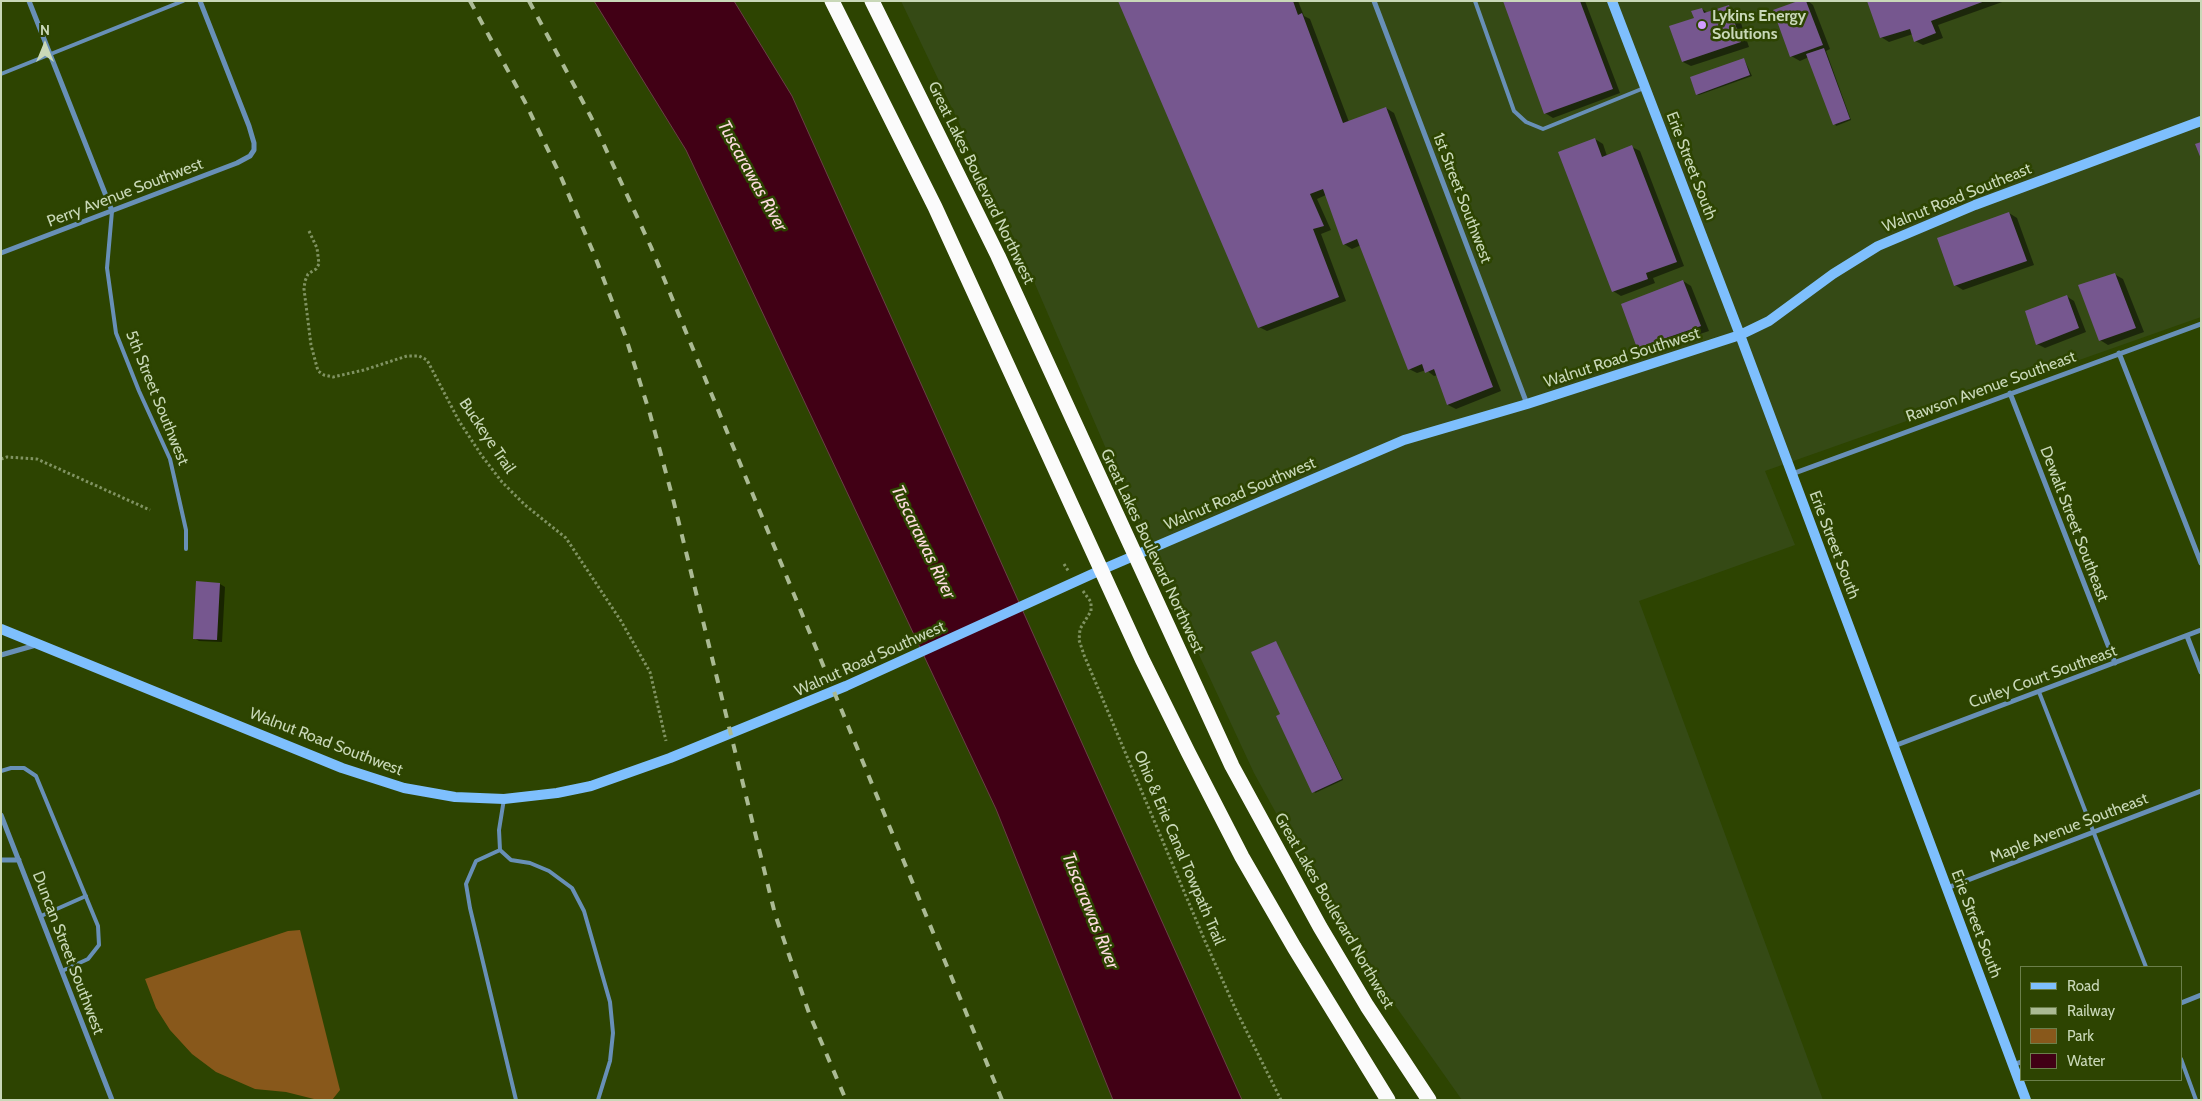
<!DOCTYPE html>
<html>
<head>
<meta charset="utf-8">
<style>
  body { margin:0 }
  #map { position:relative; width:2202px; height:1101px; overflow:hidden; background:#2d4401; font-family:Cabin,sans-serif }
  canvas { display:block }
  .frame { position:absolute; inset:0; border:2px solid #c9d8b8; pointer-events:none }
  .legend { position:absolute; left:2020px; top:966px; width:162px; height:115px; box-sizing:border-box; background:#2d4401; border:1px solid #6b7f4a; margin:0; padding:6px 9px; list-style:none; font-size:15px; color:#c9d8b8 }
  .legend li { display:flex; align-items:center; gap:10px; height:25px }
  .legend b { width:25px; border:1px solid #6b7f4a }
  .north { position:absolute; left:20px; top:20px; width:50px; height:50px; -webkit-text-stroke:4px #2d4401; paint-order:stroke; rotate:0deg; font-size:14px; font-weight:700; line-height:20px; text-align:center; color:#c9d8b8 }
  .north::after { content:''; display:block; margin:auto; width:18px; height:22px; background:#c9d8b8; clip-path:polygon(50% 0,100% 100%,50% 72%,0 100%) }
</style>
</head>
<body>
<div id="map">
<canvas width="2202" height="1101"></canvas>
<div class="frame"></div>
<ul class="legend">
<li><b style="height:6px;background:#7ebffd"></b>Road</li>
<li><b style="height:6px;background:#aaba93"></b>Railway</li>
<li><b style="height:14px;background:#88581b"></b>Park</li>
<li><b style="height:14px;background:#410015"></b>Water</li>
</ul>
<div class="north">N</div>
</div>
<script>
const c = document.querySelector('canvas').getContext('2d');
c.lineJoin = 'round';
function fill(path, color) { c.fillStyle = color; c.fill(path, 'evenodd'); }
const poly = rows => new Path2D(rows.map(r => 'M' + r).join(''));
function trace(path, color, width, dash) { c.strokeStyle = color; c.lineWidth = width; c.lineCap = dash ? 'butt' : 'round'; c.setLineDash(dash || []); c.stroke(path); }
function write(font, color, halo, rows, align = 'center') {
  c.font = font + ' Cabin,sans-serif'; c.lineWidth = 5; c.setLineDash([]); c.textBaseline = 'middle'; c.strokeStyle = halo; c.fillStyle = color; for (const [text, x, y, turn = 0] of rows) {
    c.save(); c.translate(x, y); c.rotate((+turn || 0) * Math.PI / 180); c.textAlign = isNaN(turn) ? turn : align; if (halo) c.strokeText(text, 0, 0); c.fillText(text, 0, 0); c.restore();
  }
}
fill(poly([
  [901,1,2201,1,2201,317,1765,471,1795,545,1639,601,1823,1100,1462,1100,1380,984,1314,882,1254,773,1141,530,1029,270]
]), '#354a15');
fill(poly([
  [300,930,340,1090,332,1100,318,1100,286,1092,255,1089,216,1072,192,1054,170,1030,156,1008,145,979,288,931]
]), '#88581b');
const water = poly([
  [594,1,734,1,792,96,1242,1100,1113,1100,996,809,686,150,594,1]
]);
fill(water, '#410015');
trace(water, '#6a4146', 1);
fill(poly([
  [1120,1,1298,1,1304,16,1310,19,1349,122,1386,108,1394,113,1501,391,1456,409,1448,405,1438,375,1434,376,1426,370,1417,373,1409,369,1361,245,1352,249,1344,244,1326,195,1317,199,1331,230,1321,234,1346,301,1267,331,1259,327],
  [1497,1,1585,1,1620,93,1553,118,1545,113,1504,2],
  [1802,1,1808,1,1813,5,1830,49,1826,51,1851,120,1836,126,1809,57,1800,61,1791,56],
  [1868,1,2005,1,1938,25,1943,38,1923,45,1915,41,1913,34,1889,42,1881,37],
  [1728,6,1737,11,1749,47,1691,66,1683,62,1695,19,1702,9,1708,13],
  [1744,59,1752,76,1699,95,1697,94],
  [1595,139,1603,144,1607,156,1632,147,1640,151,1684,266,1653,278,1655,283,1621,296,1613,291],
  [2009,213,2017,218,2034,265,1963,290,1955,285],
  [2114,274,2123,279,2144,332,2108,345,2100,340],
  [1683,281,1691,286,1709,331,1646,352,1638,348],
  [2066,296,2074,301,2086,332,2045,348,2037,344],
  [220,584,225,587,222,642,199,641,194,638],
  [1276,642,1343,780,1315,793,1282,714]
]), '#0007');
fill(poly([
  [1118,1,1293,1,1298,15,1302,13,1343,123,1386,107,1493,387,1447,405,1434,369,1425,373,1422,364,1408,370,1357,239,1343,245,1323,189,1310,194,1324,226,1313,229,1339,297,1258,328],
  [1503,1,1580,1,1613,89,1544,114],
  [1798,1,1806,1,1823,45,1790,57,1773,10],
  [1867,1,1985,1,1931,21,1936,33,1914,42,1910,29,1880,38],
  [1729,5,1741,42,1682,62,1669,26,1694,18,1691,11,1702,8,1704,13],
  [1824,48,1850,119,1833,125,1806,54],
  [1744,58,1750,75,1696,95,1690,77],
  [1595,138,1602,157,1632,145,1677,262,1646,273,1648,279,1612,292,1558,152],
  [2201,142,2201,159,2195,144],
  [2009,212,2027,261,1954,286,1937,238],
  [2115,273,2136,328,2099,341,2078,285],
  [1683,280,1701,326,1637,348,1621,304],
  [2067,295,2079,328,2036,345,2025,311],
  [196,581,220,583,217,640,193,639],
  [1276,641,1342,779,1312,793,1276,716,1280,714,1251,652]
]), '#76578f');
trace(poly([
  [309,231,317,248,319,264,316,269,308,274,305,281,304,289,311,345,318,371,324,375,333,377,364,370,407,356,419,356,427,360,459,421,482,456,502,482,525,505,566,538,621,621,650,672,666,741],
  [1,459,7,457,37,459,150,510],
  [1064,564,1069,572],
  [1083,591,1091,602,1091,611,1080,629,1079,640,1084,655,1205,941,1235,1008,1281,1100]
]), '#809362', 3, [2.5, 2.5]);
trace(poly([
  [1475,1,1514,111,1526,122,1543,129,1644,88],
  [1,74,183,1],
  [112,211,107,268,116,333,139,391,170,459,186,530,186,549],
  [2039,692,2146,967],
  [1,771,11,768,24,768,36,776,98,926,99,945,88,959,62,971],
  [504,799,499,830,500,850,511,860,530,863,549,871,572,888,584,911,610,1002,613,1033,610,1061,598,1100],
  [500,850,476,861,466,884,470,908,516,1100],
  [41,916,86,896],
  [2181,1059,2196,1100]
]), '#6890b7', 4);
trace(poly([
  [29,1,112,211],
  [1374,1,1527,404],
  [1,253,237,163,250,156,254,150,254,143,249,126,200,1],
  [2119,353,2201,563],
  [2010,393,2115,663],
  [1792,474,2201,324],
  [2187,636,2201,672],
  [1,655,36,645],
  [1894,746,2201,630],
  [1,815,112,1100],
  [1,860,19,860],
  [1947,888,2201,791],
  [2181,1003,2201,995],
  [2013,1065,2021,1062]
]), '#6890b7', 5);
trace(poly([
  [1612,1,1740,335,2026,1100],
  [1,629,342,768,404,788,455,797,504,799,557,793,591,786,670,758,846,686,1101,570,1404,440,1527,404,1740,335,1769,321,1833,274,1878,246,1975,205,2201,121]
]), '#7ebffd', 10);
trace(poly([
  [832,1,935,207,1142,659,1188,752,1242,857,1294,947,1388,1100],
  [872,1,998,256,1232,766,1320,927,1367,1006,1429,1100]
]), '#fbfbfb', 15);
trace(poly([
  [470,1,525,102,561,177,594,254,625,335,650,414,673,499,775,914,809,1013,846,1100],
  [529,1,591,117,651,247,1002,1100]
]), '#aaba93', 4, [9, 9]);
for (const [x, y, r, color] of [
  [1702,25,5,"#d19dfe"]
]) { const dot = new Path2D(); dot.arc(x, y, r, 0, 2 * Math.PI); c.fillStyle = color; c.fill(dot); trace(dot, '#2d4401', 2); }
write('bold 16px', '#c9d8b8', '#2d4401', [
  ["Lykins Energy",1712,16],
  ["Solutions",1712,34]
], 'left');
write('16px', '#c9d8b8', '#2d4401', [
  ["Erie Street South",1691,166,69],
  ["Great Lakes Boulevard Northwest",981,183,64],
  ["Perry Avenue Southwest",125,193,-21],
  ["1st Street Southwest",1462,198,69],
  ["Walnut Road Southeast",1957,198,-22],
  ["Walnut Road Southwest",1622,358,-18],
  ["Rawson Avenue Southeast",1991,387,-20],
  ["5th Street Southwest",157,398,68],
  ["Buckeye Trail",487,436,56],
  ["Walnut Road Southwest",1240,494,-23],
  ["Dewalt Street Southeast",2074,524,69],
  ["Erie Street South",1834,545,69],
  ["Great Lakes Boulevard Northwest",1152,551,65],
  ["Walnut Road Southwest",870,659,-24],
  ["Curley Court Southeast",2043,677,-20],
  ["Walnut Road Southwest",326,742,21],
  ["Maple Avenue Southeast",2069,828,-21],
  ["Ohio & Erie Canal Towpath Trail",1179,848,67],
  ["Great Lakes Boulevard Northwest",1334,911,60],
  ["Erie Street South",1976,924,69],
  ["Duncan Street Southwest",68,953,69]
]);
write('italic 18px', '#fcd9de', '#2d4401', [
  ["Tuscarawas River",752,176,61],
  ["Tuscarawas River",923,542,64],
  ["Tuscarawas River",1090,911,68]
]);
</script>
</body>
</html>
